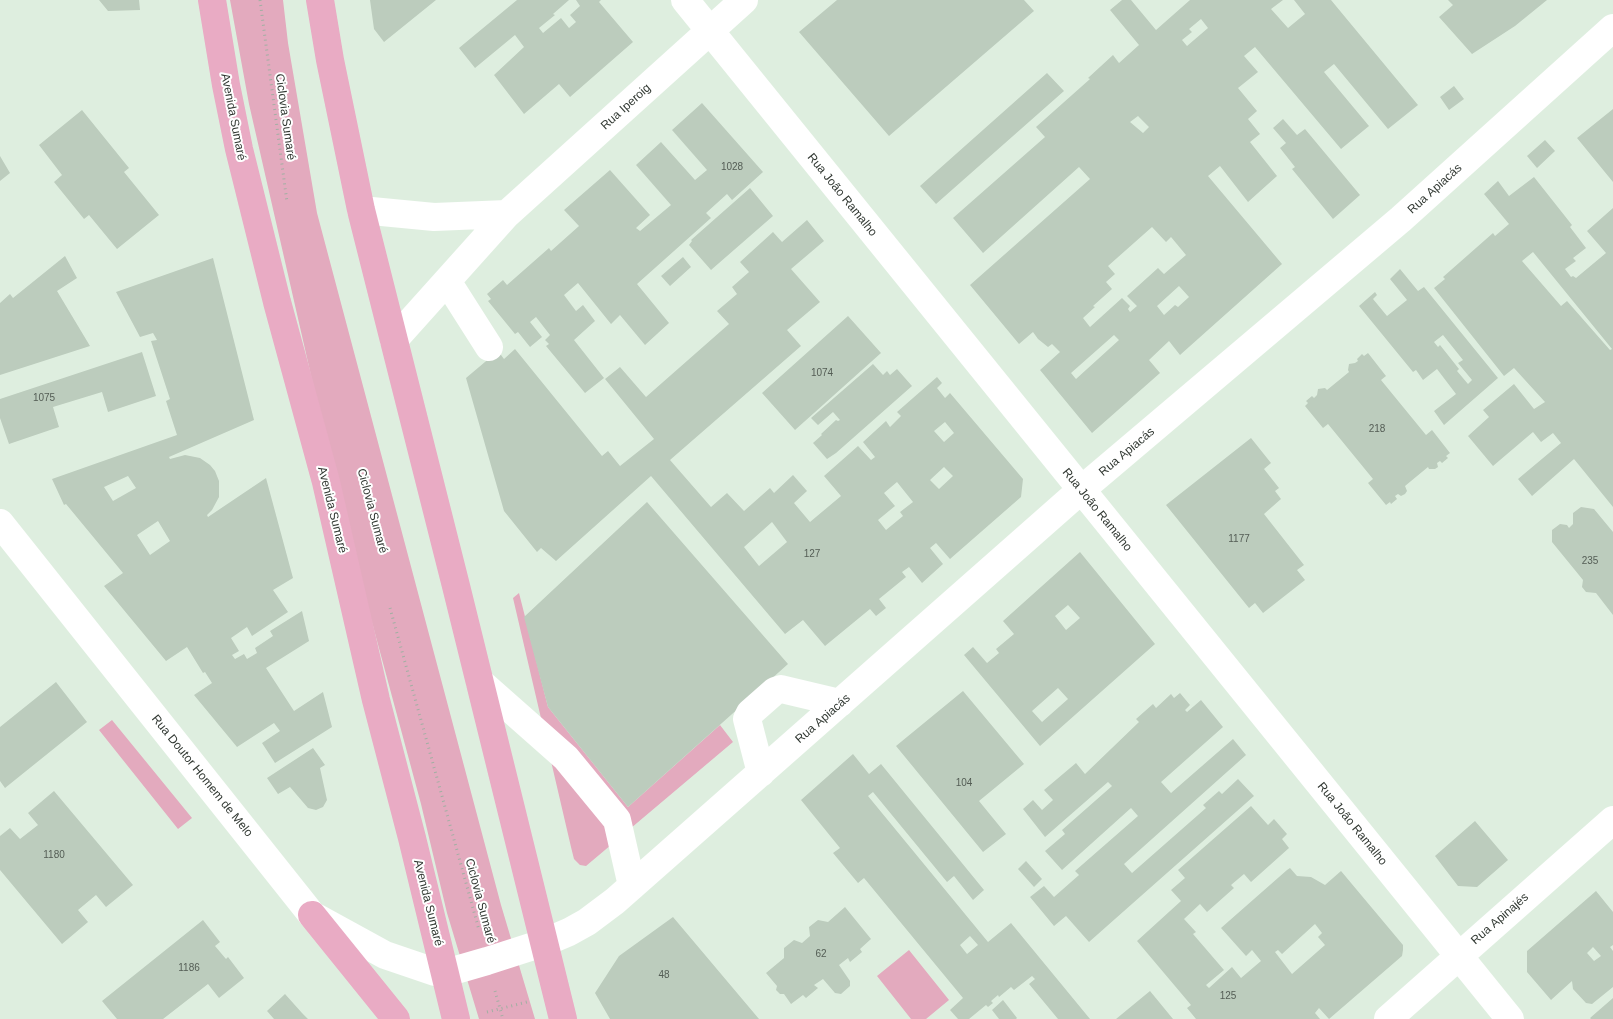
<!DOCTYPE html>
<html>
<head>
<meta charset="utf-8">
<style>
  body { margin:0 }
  canvas { display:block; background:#deeedf }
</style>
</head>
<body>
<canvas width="1613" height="1019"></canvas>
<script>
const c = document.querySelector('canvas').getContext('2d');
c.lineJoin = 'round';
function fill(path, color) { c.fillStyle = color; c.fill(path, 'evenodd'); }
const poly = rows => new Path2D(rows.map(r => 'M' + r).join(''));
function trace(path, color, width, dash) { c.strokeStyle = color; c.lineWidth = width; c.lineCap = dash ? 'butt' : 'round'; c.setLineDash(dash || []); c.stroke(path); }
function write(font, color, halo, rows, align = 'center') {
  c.font = font + ' Arial,sans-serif'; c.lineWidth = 4; c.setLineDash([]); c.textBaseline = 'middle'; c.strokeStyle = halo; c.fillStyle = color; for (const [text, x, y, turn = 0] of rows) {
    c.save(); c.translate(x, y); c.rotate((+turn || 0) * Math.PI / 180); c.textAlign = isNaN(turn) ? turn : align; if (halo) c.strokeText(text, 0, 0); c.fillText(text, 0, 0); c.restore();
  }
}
fill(poly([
  [230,0,283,0,288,43,317,213,501,905,535,1019,479,1019,447,913,421,804,342,511,249,104],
  [519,593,548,707,628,807,720,725,733,742,586,866,580,865,574,859,571,847,513,598],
  [112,720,192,818,178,829,99,730],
  [909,950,949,1000,926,1019,911,1019,877,976]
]), '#e3aabe');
fill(poly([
  [99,0,139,0,140,10,108,11],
  [370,0,436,0,384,42,374,29],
  [517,0,569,0,553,14,555,15,539,28,543,33,561,18,569,28,576,22,570,15,580,6,576,0,601,0,599,2,633,42,570,97,559,84,524,114,494,75,524,47,515,35,475,68,459,48],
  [837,0,1024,0,1034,11,889,136,799,32],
  [1122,0,1131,0,1156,30,1190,0,1283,0,1271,9,1288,28,1305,14,1294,0,1331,0,1418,105,1388,129,1334,64,1324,72,1369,126,1341,149,1255,47,1244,56,1258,72,1238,88,1257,111,1248,119,1260,134,1250,142,1277,176,1248,202,1220,166,1208,176,1282,264,1180,355,1169,341,1149,360,1160,373,1092,433,1040,370,1060,352,1052,344,1048,347,1038,339,1033,332,1019,344,970,285,1090,179,1079,167,983,253,953,218,1045,137,1036,127,1090,79,1088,78,1113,55,1119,63,1139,45,1110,10],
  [1201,19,1208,28,1187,46,1182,40,1192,32,1189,29],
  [1138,116,1149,127,1143,133,1130,122],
  [1152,227,1166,242,1171,237,1186,255,1164,274,1158,268,1127,296,1137,306,1130,312,1128,309,1130,306,1122,298,1090,327,1083,318,1095,307,1093,306,1112,289,1106,282,1115,274,1108,266],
  [1179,286,1189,297,1178,307,1175,305,1164,315,1157,306],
  [1114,335,1119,340,1076,379,1071,373],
  [1448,0,1547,0,1515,26,1472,54,1439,17,1453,5],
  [1047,73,1064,91,936,204,920,186],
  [1454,86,1464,99,1449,110,1440,97],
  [702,103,763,172,732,200,727,194,706,213,711,218,637,284,669,323,645,345,620,315,611,324,578,283,564,295,576,311,583,305,595,321,574,340,604,378,585,393,546,346,549,344,545,340,550,335,536,317,530,322,542,337,530,347,518,332,515,334,488,301,491,299,487,294,503,280,507,285,549,248,551,251,579,226,564,210,610,170,650,215,636,228,640,231,671,205,636,165,661,142,695,180,707,170,672,130],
  [1613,109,1613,182,1577,138],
  [82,110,129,168,124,172,159,215,117,249,89,215,84,219,54,182,62,175,39,145],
  [1283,119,1297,135,1305,129,1360,195,1333,219,1292,169,1295,167,1280,148,1286,143,1273,128],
  [1545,140,1555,151,1537,168,1527,156],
  [0,156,10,173,0,181],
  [1534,177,1572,225,1570,227,1586,248,1573,258,1576,261,1565,269,1571,277,1573,276,1576,278,1606,253,1587,231,1613,208,1613,507,1574,459,1532,496,1518,479,1561,443,1553,433,1541,442,1533,432,1493,466,1468,436,1489,417,1483,410,1514,384,1534,409,1545,402,1514,368,1504,376,1434,288,1445,279,1443,277,1493,233,1495,236,1509,224,1484,194,1498,181,1509,196],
  [1533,252,1612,349,1610,350,1567,301,1561,306,1522,261],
  [750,188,773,216,711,270,689,245,692,241,691,240],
  [807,220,824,241,791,269,820,302,787,330,801,346,670,460,711,507,727,493,744,511,770,488,774,493,793,475,807,491,794,503,810,522,841,496,824,476,858,446,871,460,875,457,863,442,886,421,890,427,901,416,897,412,937,377,942,383,937,388,945,398,950,393,1023,479,1021,497,950,559,936,543,930,548,943,564,922,583,909,567,902,572,906,577,879,599,886,608,876,616,870,609,825,646,803,620,785,634,651,476,556,561,541,548,537,552,504,511,466,378,498,351,504,359,515,349,602,456,608,451,620,466,654,439,605,379,620,367,646,397,729,324,717,311,737,294,732,287,749,272,740,262,773,232,782,242],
  [945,422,954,433,944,442,934,431],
  [944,467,953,476,939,489,930,480],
  [897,482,913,502,900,512,903,516,886,530,878,520,895,506,884,493],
  [772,522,787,542,759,566,744,547],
  [65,256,77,278,57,291,90,346,0,375,0,303,10,294,13,298],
  [683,257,691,267,670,286,661,276],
  [213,258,254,420,169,457,170,459,185,455,200,458,210,465,215,471,219,481,219,497,212,510,207,515,208,517,266,478,293,578,273,590,288,612,252,636,247,627,231,638,239,651,232,655,235,659,244,654,247,659,257,653,255,648,273,636,270,631,302,611,309,641,266,668,294,711,323,692,332,727,275,763,262,743,280,731,274,723,237,747,194,695,212,683,205,672,203,673,187,647,166,661,104,586,123,573,66,504,64,505,52,479,177,435,166,401,170,399,151,341,157,340,153,333,140,337,116,292],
  [128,476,136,488,113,501,104,487],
  [158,521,170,541,150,555,137,535],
  [1400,269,1418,291,1424,287,1498,378,1444,425,1434,411,1456,394,1437,369,1423,380,1416,370,1413,372,1359,306,1375,292,1377,295,1373,299,1387,316,1407,300,1390,279],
  [1443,335,1463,360,1458,363,1472,380,1468,384,1457,371,1459,369,1440,345,1438,347,1434,342],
  [848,316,881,353,795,430,762,393],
  [142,352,156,396,108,412,102,392,53,407,59,427,9,444,0,418,0,399],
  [1368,353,1386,376,1381,380,1426,435,1432,430,1450,453,1446,456,1448,458,1442,463,1440,461,1437,463,1438,467,1435,469,1429,469,1428,467,1405,486,1407,491,1405,494,1401,496,1398,494,1395,496,1397,499,1391,504,1390,502,1386,505,1368,483,1373,479,1328,424,1323,428,1305,406,1308,403,1306,401,1312,396,1314,398,1317,395,1318,389,1325,388,1327,390,1349,372,1348,370,1349,364,1355,363,1358,361,1357,359,1362,354,1364,356],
  [873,364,883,375,887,371,890,375,897,369,912,386,836,453,827,459,813,443,822,435,821,434,836,420,838,421,840,420,833,412,818,425,811,418],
  [1251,438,1271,463,1264,469,1279,488,1275,491,1281,499,1264,514,1304,565,1297,570,1305,580,1263,613,1255,603,1249,608,1166,505],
  [647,502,788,664,628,807,548,707,524,617],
  [1581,507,1594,509,1613,532,1613,615,1596,593,1586,592,1582,587,1583,580,1552,542,1552,530,1560,524,1567,525,1569,528,1573,524,1573,513],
  [1080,552,1155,644,1040,746,964,655,973,647,987,663,999,653,996,649,1014,634,1003,621],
  [1068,605,1080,618,1066,630,1055,616],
  [1058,688,1068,699,1042,722,1032,711],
  [56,682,87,722,5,788,0,781,0,727],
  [963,691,1024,764,979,801,1006,834,983,852,896,746],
  [1180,693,1190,705,1185,710,1187,712,1201,700,1223,727,1161,782,1171,793,1233,739,1246,755,1124,864,1132,873,1206,808,1203,805,1219,791,1222,794,1238,779,1254,796,1089,942,1066,916,1054,926,1030,897,1044,886,1054,897,1079,875,1075,871,1138,816,1131,808,1062,870,1045,851,1065,834,1062,830,1112,786,1108,782,1045,837,1023,809,1033,800,1042,810,1053,800,1044,790,1076,763,1085,774,1139,722,1136,719,1153,704,1156,708,1171,694,1174,698],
  [313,748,325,765,320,768,327,800,323,807,316,810,308,808,290,787,278,794,267,778],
  [853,754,869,774,881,764,984,890,973,900,954,876,947,882,873,792,868,796,988,942,1011,923,1090,1019,1058,1019,1029,984,1035,979,1032,976,1014,990,1011,987,999,997,998,995,991,1001,993,1003,988,1007,986,1005,969,1019,958,1019,950,1010,963,998,864,878,858,883,833,853,840,848,801,800],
  [970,936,978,945,967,954,960,945],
  [54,791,133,885,106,907,96,895,78,910,88,922,62,944,0,870,0,836,10,828,20,839,38,825,28,813],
  [1251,806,1268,825,1274,819,1287,834,1282,839,1289,848,1251,882,1244,874,1231,885,1234,888,1207,912,1200,904,1184,919,1196,932,1193,934,1224,970,1206,985,1209,988,1232,967,1241,978,1261,961,1252,950,1246,956,1221,928,1287,870,1290,868,1297,876,1311,877,1325,885,1341,871,1403,945,1403,950,1402,956,1329,1019,1319,1008,1315,1013,1320,1019,1196,1019,1187,1008,1191,1005,1137,941,1181,901,1171,890,1185,878,1178,870],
  [1315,924,1322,933,1318,937,1325,945,1292,974,1275,952,1278,950,1282,954],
  [1475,821,1508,860,1477,887,1458,886,1435,856],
  [1026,861,1042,879,1034,887,1018,869],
  [1596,891,1613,912,1613,945,1610,947,1613,951,1613,987,1592,1004,1586,1003,1573,989,1572,981,1551,1000,1527,972,1527,951],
  [1593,947,1601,956,1594,961,1587,953],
  [845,907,871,939,860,949,862,952,850,962,848,958,839,965,850,981,850,986,841,994,835,993,823,979,814,985,818,988,806,998,803,995,791,1004,784,994,780,994,776,990,777,986,766,973,784,958,784,948,794,940,802,943,810,936,809,927,818,920,828,922],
  [673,917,759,1019,610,1019,595,993,619,956],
  [203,920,220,942,215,946,226,959,228,957,244,978,219,998,208,984,163,1019,117,1019,102,1001],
  [1150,991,1173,1019,1116,1019],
  [285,994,302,1013,308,1019,274,1019,267,1011],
  [1613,998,1613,1019,1591,1019,1590,1018],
  [1003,1000,1017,1018,1016,1019,999,1019,992,1010]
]), '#bcccbd');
trace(poly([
  [260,0,287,202],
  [390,608,479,930],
  [495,991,503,1019],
  [487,1012,527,1002]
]), '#a2afa3', 3, [1, 4]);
trace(poly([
  [685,0,1510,1019],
  [361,210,434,217,507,214],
  [447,281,489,347],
  [394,340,507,214,744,0],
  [0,523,312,915,385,955,435,972,449,972,487,961,543,943,569,932,587,922,615,901,1081,490,1401,219,1613,28],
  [480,682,566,758,617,820,632,886],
  [761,773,747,719,750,713,775,691,781,689,840,703],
  [1388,1019,1613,820]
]), '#fff', 28);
trace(poly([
  [212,0,226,85,239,149,277,302,326,482,376,700,412,838,456,1019],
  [320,0,330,60,361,210,456,586,563,1019],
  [312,915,396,1019]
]), '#e9abc4', 28);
write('10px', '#545d55', null, [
  ["1028",732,167],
  ["1074",822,373],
  ["1075",44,398],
  ["218",1377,429],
  ["1177",1239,539],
  ["127",812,554],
  ["235",1590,561],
  ["104",964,783],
  ["1180",54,855],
  ["62",821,954],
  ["1186",189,968],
  ["48",664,975],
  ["125",1228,996]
]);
write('12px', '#313832', '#fff', [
  ["Rua Iperoig",626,107,-42],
  ["Avenida Sumaré",233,117,79],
  ["Ciclovia Sumaré",285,117,82],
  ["Rua Apiacás",1435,189,-42],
  ["Rua João Ramalho",842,195,51],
  ["Rua Apiacás",1127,452,-40],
  ["Avenida Sumaré",332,510,76],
  ["Rua João Ramalho",1097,510,51],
  ["Ciclovia Sumaré",372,511,75],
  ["Rua Apiacás",823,719,-41],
  ["Rua Doutor Homem de Melo",202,776,51],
  ["Rua João Ramalho",1352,824,51],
  ["Ciclovia Sumaré",480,901,75],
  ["Avenida Sumaré",428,903,76],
  ["Rua Apinajés",1500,919,-41]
]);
</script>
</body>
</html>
